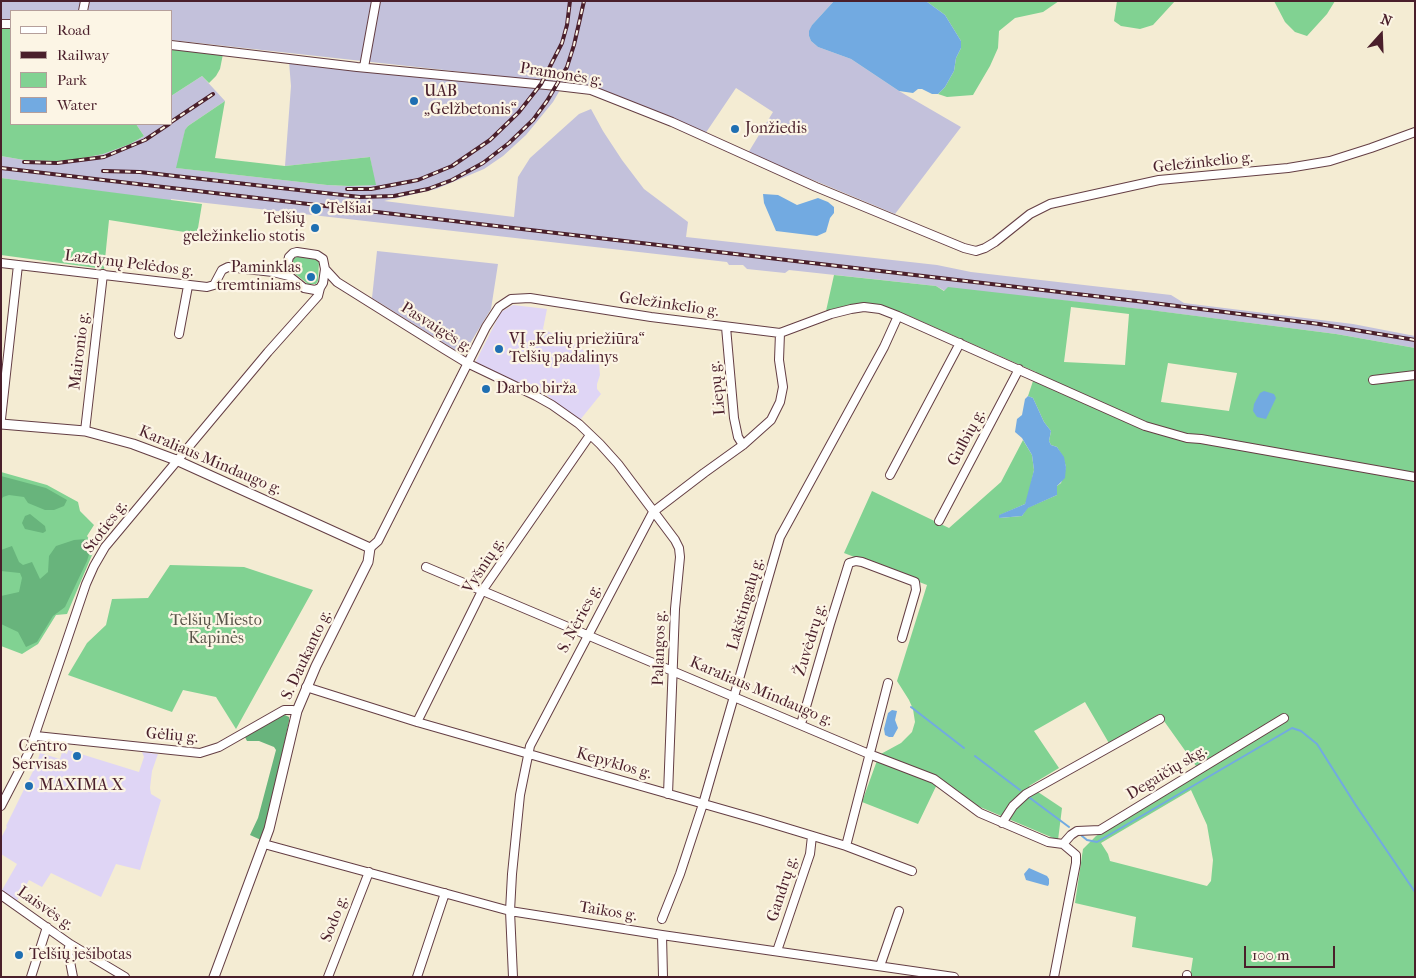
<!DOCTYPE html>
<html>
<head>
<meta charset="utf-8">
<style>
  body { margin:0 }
  #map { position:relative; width:1416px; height:978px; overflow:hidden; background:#f4ecd3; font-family:"IM FELL French Canon",serif }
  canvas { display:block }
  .frame { position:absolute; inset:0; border:2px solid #4a1f2b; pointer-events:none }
  .legend { position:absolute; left:10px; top:10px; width:162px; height:115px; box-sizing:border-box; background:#fcf5e5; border:1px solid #b59f9b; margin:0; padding:6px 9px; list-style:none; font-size:15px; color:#4a1f2b }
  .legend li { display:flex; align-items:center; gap:10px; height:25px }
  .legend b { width:25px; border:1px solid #b59f9b }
  .north { position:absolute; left:1356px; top:10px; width:50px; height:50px; -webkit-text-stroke:4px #fcf5e5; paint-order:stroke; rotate:20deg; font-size:14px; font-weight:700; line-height:20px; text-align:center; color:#4a1f2b }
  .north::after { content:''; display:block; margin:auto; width:18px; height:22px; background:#4a1f2b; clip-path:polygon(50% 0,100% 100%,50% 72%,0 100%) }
  .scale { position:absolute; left:1244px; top:946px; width:91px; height:22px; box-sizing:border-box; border:2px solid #4a1f2b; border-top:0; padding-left:6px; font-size:15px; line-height:18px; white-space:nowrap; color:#4a1f2b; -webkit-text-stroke:4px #fcf5e5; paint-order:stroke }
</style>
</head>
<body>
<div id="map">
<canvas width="1416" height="978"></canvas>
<div class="frame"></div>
<ul class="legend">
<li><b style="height:6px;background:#fff"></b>Road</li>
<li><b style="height:6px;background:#4a1f2b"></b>Railway</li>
<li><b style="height:14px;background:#81d292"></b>Park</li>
<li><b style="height:14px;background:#72aae1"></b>Water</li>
</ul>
<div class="north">N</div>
<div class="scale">100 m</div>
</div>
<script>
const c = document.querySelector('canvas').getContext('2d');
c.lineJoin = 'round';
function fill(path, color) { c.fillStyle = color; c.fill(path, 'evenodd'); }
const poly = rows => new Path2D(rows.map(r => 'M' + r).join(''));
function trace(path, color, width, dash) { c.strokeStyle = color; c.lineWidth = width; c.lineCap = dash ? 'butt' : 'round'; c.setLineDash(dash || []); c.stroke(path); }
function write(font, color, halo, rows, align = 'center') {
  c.font = font + ' "IM FELL French Canon",serif'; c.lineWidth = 4.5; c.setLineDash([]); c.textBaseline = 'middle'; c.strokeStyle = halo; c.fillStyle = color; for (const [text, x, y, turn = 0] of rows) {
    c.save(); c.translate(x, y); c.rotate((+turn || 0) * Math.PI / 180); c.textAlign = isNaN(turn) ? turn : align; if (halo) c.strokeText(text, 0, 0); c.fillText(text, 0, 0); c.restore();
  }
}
fill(poly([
  [513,305,547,309,543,329,575,344,595,359,599,364,600,375,597,384,597,389,601,394,580,420,546,395,475,363,501,312],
  [68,750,139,772,144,757,142,752,158,754,152,771,150,788,151,794,161,800,140,870,116,864,101,897,51,873,42,887,29,880,17,901,2,890,17,864,1,854,1,838,7,827,6,826,36,765,40,753,60,759,62,752,67,754]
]), '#dfd5f5');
fill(poly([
  [1,1,81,1,80,11,11,11,11,21,1,19],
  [89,1,834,1,812,25,809,36,811,41,818,47,851,59,899,91,961,127,895,214,748,153,773,112,736,88,705,134,604,90,535,80,171,40,171,11,88,11],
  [289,62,560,90,553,102,526,135,503,156,484,169,436,189,384,201,514,217,518,177,530,158,579,114,591,109,603,131,622,160,644,189,688,222,686,237,937,265,971,272,1171,295,1184,303,1353,324,1415,336,1415,348,1336,334,1149,310,948,288,945,291,936,286,789,270,785,273,747,269,743,265,729,265,727,262,171,199,171,201,1,178,1,156,24,160,57,161,78,159,103,154,130,144,144,136,136,124,171,124,171,96,202,76,225,101,188,126,185,131,177,168,327,185,349,186,375,185,370,157,285,166,291,86],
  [377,251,498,264,491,309,463,355,372,298]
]), '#c3c1db');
fill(poly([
  [926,1,1059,1,1043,12,1015,18,999,31,998,48,990,66,973,95,947,97,938,94,945,87,954,71,956,58,961,48,961,41,945,15],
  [1117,1,1175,1,1153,25,1140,29,1121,26,1114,21],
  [1274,1,1335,1,1327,14,1307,36,1295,32,1285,22],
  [1,28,11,28,11,124,136,124,144,136,130,144,103,154,78,159,57,161,24,160,1,156],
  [171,48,223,54,220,69,216,76,209,83,202,76,171,96],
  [225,101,215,158,285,166,370,157,376,185,349,186,327,185,176,168,185,130,188,126],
  [1,178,202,204,197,234,109,220,104,269,1,255],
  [297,256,314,258,319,261,318,281,316,284,308,284,293,272,293,259],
  [834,275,936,286,944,291,948,287,1150,310,1336,334,1415,348,1415,977,1190,977,1193,958,1132,947,1136,917,1075,903,1083,849,1096,836,1201,773,1159,714,1110,745,1085,702,1034,731,1059,768,1029,786,1062,808,1058,840,973,804,940,778,918,824,862,802,879,755,901,743,912,732,915,722,913,709,909,700,897,681,927,585,844,553,872,491,949,528,1001,482,1023,440,1032,455,1034,470,1028,498,1025,504,1000,515,999,518,1022,516,1027,508,1057,495,1057,486,1061,483,1066,467,1063,457,1057,447,1051,445,1049,441,1051,431,1044,422,1033,398,1028,396,1036,372,907,315,884,307,862,305,837,308,826,311],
  [1071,307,1129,314,1125,365,1064,362],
  [1168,363,1237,373,1229,411,1161,402],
  [1191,790,1207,825,1213,860,1211,881,1207,886,1110,861,1108,854,1101,843],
  [1,472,47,485,67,496,78,502,80,511,94,525,87,536,95,548,67,614,56,615,38,644,22,654,1,646],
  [170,565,244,567,313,590,236,729,216,697,183,690,172,712,68,675,87,643,106,625,112,599,148,598]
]), '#81d292');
fill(poly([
  [1,476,46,488,67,500,64,506,54,510,45,510,28,503,24,497,9,495,3,497,1,500],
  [30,514,45,526,46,531,43,533,25,529,22,523,25,516],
  [86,539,91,545,91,548,87,561,65,607,53,616,37,642,26,647,18,632,1,624,1,596,19,592,22,578,20,573,1,571,1,550,12,546,19,562,23,565,32,562,40,579,48,572,49,556,56,546,74,540],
  [283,714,289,717,289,721,271,808,261,840,250,835,258,818,276,750,274,747,259,741,247,741,244,735]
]), '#68b47c');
fill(poly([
  [834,1,926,1,945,15,961,41,961,48,956,58,954,71,945,87,938,94,932,94,922,89,918,89,913,93,899,91,851,59,818,47,811,41,809,36,809,31,812,25],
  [763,194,778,195,797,205,818,198,828,202,834,207,834,213,830,218,826,232,817,236,776,231,764,203],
  [1264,391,1274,394,1276,398,1266,419,1257,417,1253,411,1254,404,1260,393],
  [1028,396,1033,398,1044,422,1051,431,1049,441,1051,445,1057,447,1064,457,1066,467,1065,478,1057,486,1057,495,1028,508,1022,516,999,518,999,515,1025,504,1034,470,1032,455,1022,438,1015,432,1017,419,1022,415,1025,399],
  [892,710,897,711,895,720,898,728,893,737,889,737,885,735,884,729,888,713],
  [1029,868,1047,876,1049,879,1049,884,1048,886,1044,885,1026,880,1024,874]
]), '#72aae1');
trace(poly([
  [911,707,964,748],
  [975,756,1020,790],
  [1030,798,1069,827],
  [1082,836,1087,840,1097,842,1292,728,1301,731,1317,744,1355,804,1415,892]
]), '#72aae1', 2);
const minor = poly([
  [83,11,85,1],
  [1,24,11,24],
  [171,45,357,67,557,86,591,90,672,122,816,187,964,248,976,251,985,248,995,242,1030,214,1050,204,1159,180,1288,168,1330,161,1371,148,1415,132],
  [364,67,376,1],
  [297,252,317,255,323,259,325,269,323,283,320,288,315,290,304,288,289,276,286,269,289,257,293,253,297,252],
  [1,263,207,287,214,285,222,270,228,267,273,272,289,276],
  [325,269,337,282,444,349,467,363,536,396,552,405,579,424,600,444,618,464,675,540,679,548,680,557,675,609,668,794],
  [726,327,734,418,738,437,743,445],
  [179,334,188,286],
  [1373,380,1415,375],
  [1,419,18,265],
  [85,431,103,274],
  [890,475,960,343],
  [939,521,1019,369],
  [370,548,378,541,486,327,499,307,511,299,530,298,651,317,780,333,831,314,851,309,864,307,880,309,898,316,1145,426,1187,438,1201,439,1415,477],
  [426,567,869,754,934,779,980,813,1048,842,1063,844,1076,855,1076,863,1054,977],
  [306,687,417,722,760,820,846,846,912,871],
  [417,722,482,591,590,435],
  [801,724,830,624,849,563,856,561,862,562,915,582,916,590,902,638],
  [36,736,200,753,219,747,284,710,292,710,297,711],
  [1,806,29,752,86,584,94,566,105,547,268,352,318,296,320,288],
  [1002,823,1013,806,1026,794,1160,719],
  [264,844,510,911,662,935,954,977],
  [1063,844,1071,835,1077,831,1100,830,1284,718],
  [846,846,888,683],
  [1,895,70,944,125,977],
  [662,919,680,874,703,804,780,537,884,347,898,316],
  [662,935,663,977],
  [70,944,68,951,73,977],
  [777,951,810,854,812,836],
  [880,966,899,911],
  [31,977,47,927],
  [328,977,369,872],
  [417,977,445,893],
  [513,977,510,911,512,874,520,795,530,746,653,512,704,473,743,445,771,420,780,402,783,387,779,360,780,333],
  [1187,977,1187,975]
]);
const major = poly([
  [1,424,85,431,133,444,176,460,370,548,368,562,316,666,297,711,269,829,214,977]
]);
trace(minor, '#643e44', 10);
trace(major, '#643e44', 11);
trace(minor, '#fff', 8);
trace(major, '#fff', 9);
const rail = poly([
  [171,122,213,94],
  [24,162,57,163,104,157,145,140,169,124],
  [1,168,1145,302,1319,324,1415,340],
  [103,171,140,172,360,197,394,196,428,189,452,180,483,163,509,143,533,120,547,101,567,67,574,45,584,1],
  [347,189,371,189,418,180,452,166,490,140,519,112,541,84,562,43,567,25,570,1]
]);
trace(rail, '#4a1f2b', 4);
trace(rail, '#fcf5e5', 2, [5.5]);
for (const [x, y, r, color] of [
  [414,101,5,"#1f6fb2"],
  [735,129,5,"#1f6fb2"],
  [316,209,6,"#1f6fb2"],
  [315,228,5,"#1f6fb2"],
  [311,277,5,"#1f6fb2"],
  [499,349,5,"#1f6fb2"],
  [486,389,5,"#1f6fb2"],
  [77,756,5,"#1f6fb2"],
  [29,786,5,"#1f6fb2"],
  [19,955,5,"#1f6fb2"]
]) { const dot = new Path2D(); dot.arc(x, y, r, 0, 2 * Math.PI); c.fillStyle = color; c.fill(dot); trace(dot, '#fcf5e5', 2); }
write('16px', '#4a1f2b', '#fcf5e5', [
  ["Pramonės g.",561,75,9],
  ["Geležinkelio g.",1203,163,-6],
  ["Lazdynų Pelėdos g.",129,264,7],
  ["Geležinkelio g.",669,305,8],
  ["Pasvaigės g.",436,328,32],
  ["Maironio g.",80,351,-83],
  ["Liepų g.",718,388,-96],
  ["Gulbių g.",967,438,-62],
  ["Karaliaus Mindaugo g.",210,461,23],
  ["Stoties g.",106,527,-53],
  ["Vyšnių g.",484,566,-57],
  ["Lakštingalų g.",746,604,-74],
  ["S. Nėries g.",580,619,-62],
  ["Žuvėdrų g.",811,640,-73],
  ["Palangos g.",660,648,-88],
  ["S. Daukanto g.",307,655,-65],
  ["Karaliaus Mindaugo g.",761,692,23],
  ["Gėlių g.",172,736,5],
  ["Kepyklos g.",614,764,16],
  ["Degaičių skg.",1167,773,-31],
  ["Gandrų g.",783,889,-72],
  ["Laisvės g.",45,909,35],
  ["Taikos g.",608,912,9],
  ["Sodo g.",335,919,-69]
]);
write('16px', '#4a1f2b', '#fcf5e5', [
  ["UAB",424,92],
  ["„Gelžbetonis“",424,110],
  ["Jonžiedis",745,129],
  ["Telšiai",327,209],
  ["Telšių",305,219,"right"],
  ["geležinkelio stotis",305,237,"right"],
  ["Paminklas",301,268,"right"],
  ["tremtiniams",301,286,"right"],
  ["VĮ „Kelių priežiūra“",509,340],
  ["Telšių padalinys",509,358],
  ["Darbo birža",496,389],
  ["Centro",67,747,"right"],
  ["Servisas",67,765,"right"],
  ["MAXIMA X",39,786],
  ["Telšių ješibotas",29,955]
], 'left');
write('16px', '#5a554a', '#fcf5e5', [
  ["Telšių Miesto",216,621],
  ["Kapinės",216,639]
]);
</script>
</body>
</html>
